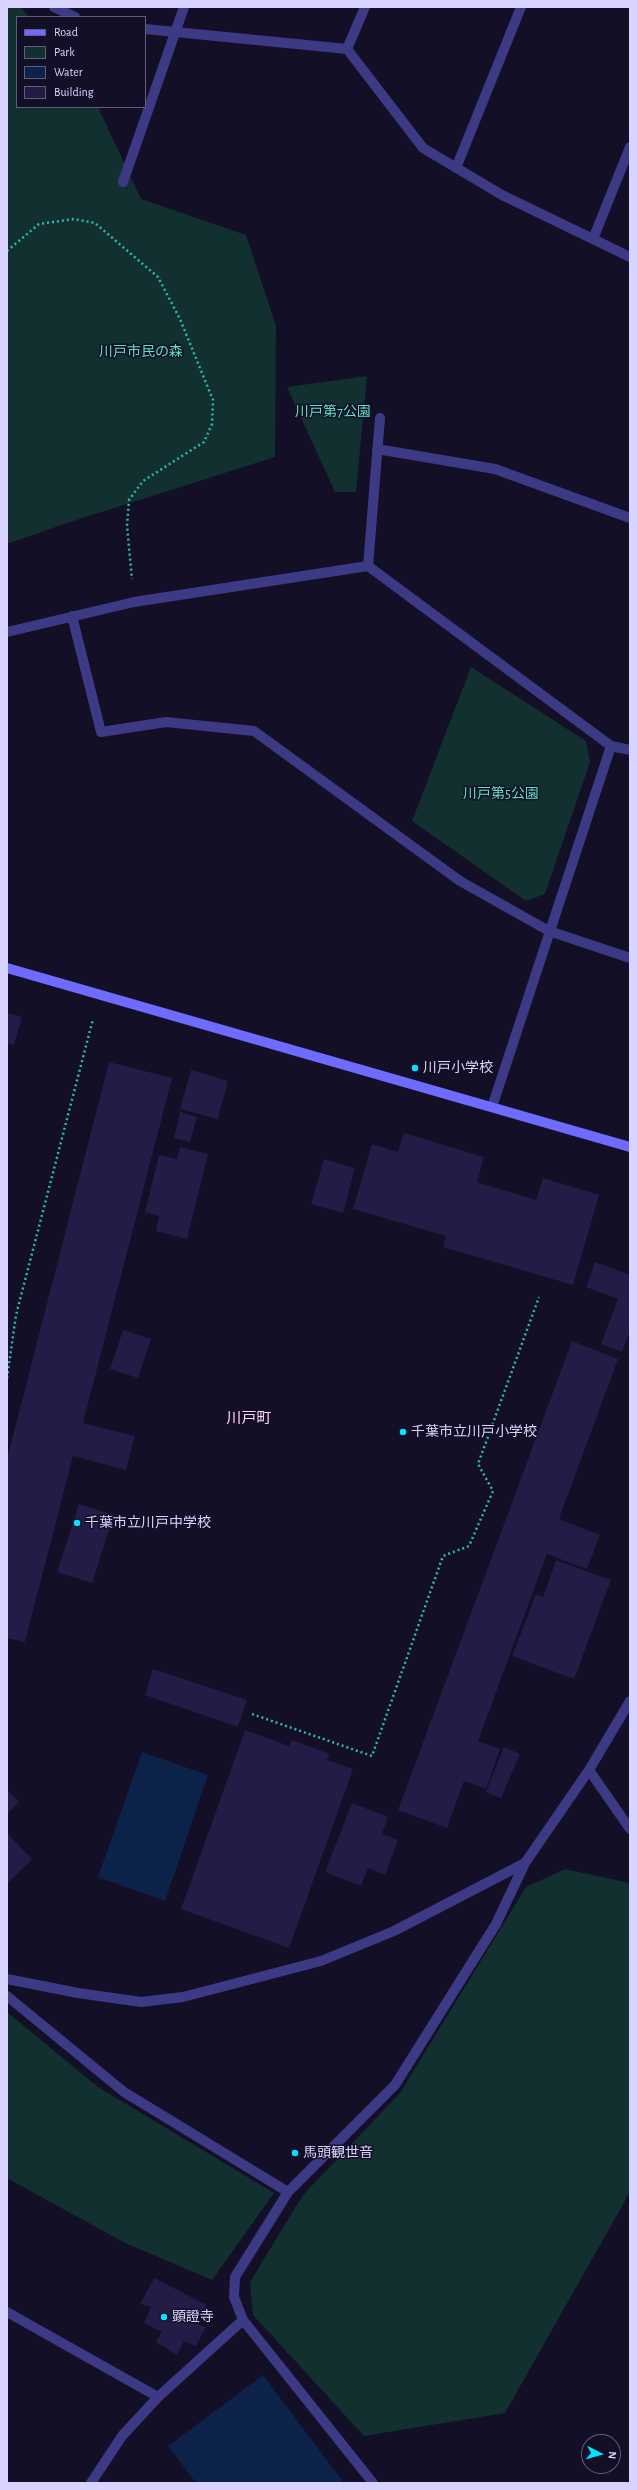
<!DOCTYPE html>
<html>
<head>
<meta charset="utf-8">
<style>
  body { margin:0 }
  #map { position:relative; width:637px; height:2490px; overflow:hidden; background:#130f26; font-family:"Alegreya Sans",sans-serif }
  canvas { display:block }
  .frame { position:absolute; inset:0; border:8px solid #d9d4ff; pointer-events:none }
  .legend { position:absolute; left:16px; top:16px; width:130px; height:92px; box-sizing:border-box; background:#130f26; border:1px solid #625e7d; margin:0; padding:5px 7px; list-style:none; font-size:12px; color:#d9d4ff }
  .legend li { display:flex; align-items:center; gap:8px; height:20px }
  .legend b { width:20px; border:1px solid #625e7d }
  .north { position:absolute; left:581px; top:2434px; width:40px; height:40px; box-sizing:border-box; background:#130f26; border:1px solid #625e7d; border-radius:50%; rotate:96deg; font-size:11px; font-weight:700; line-height:16px; text-align:center; color:#d9d4ff }
  .north::after { content:''; display:block; margin:auto; width:14px; height:18px; background:#00e5ff; clip-path:polygon(50% 0,100% 100%,50% 72%,0 100%) }
</style>
</head>
<body>
<div id="map">
<canvas width="637" height="2490"></canvas>
<div class="frame"></div>
<ul class="legend">
<li><b style="height:5px;background:#6f6bff"></b>Road</li>
<li><b style="height:11px;background:#12302f"></b>Park</li>
<li><b style="height:11px;background:#0c2248"></b>Water</li>
<li><b style="height:11px;background:#241b47"></b>Building</li>
</ul>
<div class="north">N</div>
</div>
<script>
const c = document.querySelector('canvas').getContext('2d');
c.lineJoin = 'round';
function fill(path, color) { c.fillStyle = color; c.fill(path, 'evenodd'); }
const poly = rows => new Path2D(rows.map(r => 'M' + r).join(''));
function trace(path, color, width, dash) { c.strokeStyle = color; c.lineWidth = width; c.lineCap = dash ? 'butt' : 'round'; c.setLineDash(dash || []); c.stroke(path); }
function write(font, color, halo, rows, align = 'center') {
  c.font = font + ' "Alegreya Sans","Noto Sans JP",sans-serif'; c.lineWidth = 3; c.setLineDash([]); c.textBaseline = 'middle'; c.strokeStyle = halo; c.fillStyle = color; for (const [text, x, y, turn = 0] of rows) {
    c.save(); c.translate(x, y); c.rotate((+turn || 0) * Math.PI / 180); c.textAlign = isNaN(turn) ? turn : align; if (halo) c.strokeText(text, 0, 0); c.fillText(text, 0, 0); c.restore();
  }
}
fill(poly([
  [7,7,21,7,29,17,17,17,17,107,98,107,141,199,246,235,276,326,275,457,70,522,7,544],
  [367,376,356,492,335,492,287,387],
  [471,667,586,741,590,762,545,894,526,901,412,821],
  [565,1869,630,1883,630,2192,505,2413,364,2436,253,2315,250,2282,303,2195,400,2093,526,1887],
  [7,2012,98,2087,274,2193,212,2280,123,2242,7,2178]
]), '#12302f');
fill(poly([
  [142,1752,208,1775,165,1901,98,1877],
  [263,2375,344,2483,196,2483,168,2446]
]), '#0c2248');
fill(poly([
  [7,1013,22,1017,14,1045,7,1044],
  [109,1062,172,1078,83,1423,135,1436,126,1470,73,1456,25,1642,7,1638,7,1459],
  [191,1070,228,1081,218,1119,180,1109],
  [180,1112,197,1117,190,1142,174,1138],
  [404,1133,484,1157,477,1182,536,1200,543,1178,599,1195,573,1285,443,1247,446,1236,353,1209,372,1144,398,1152],
  [180,1147,208,1154,187,1239,156,1231,159,1216,145,1212,159,1155,177,1159],
  [324,1159,355,1168,343,1213,311,1204],
  [595,1262,630,1275,630,1331,622,1352,601,1344,618,1299,586,1287],
  [123,1330,151,1339,138,1378,110,1369],
  [572,1341,618,1359,559,1519,600,1535,587,1569,547,1554,478,1741,500,1749,486,1789,464,1781,447,1828,398,1810],
  [79,1504,114,1515,92,1583,57,1572],
  [556,1560,611,1580,574,1679,512,1656,536,1594,543,1597],
  [153,1669,247,1700,238,1727,145,1695],
  [245,1730,289,1746,292,1740,330,1754,327,1760,353,1769,289,1948,181,1909],
  [504,1747,520,1754,501,1798,486,1792],
  [7,1789,19,1802,7,1814],
  [352,1803,388,1817,382,1834,398,1840,385,1875,368,1868,361,1886,325,1872],
  [7,1833,32,1859,7,1884],
  [154,2278,207,2305,198,2324,206,2327,196,2346,184,2341,177,2355,156,2342,162,2332,144,2323,151,2307,140,2304]
]), '#241b47');
trace(poly([
  [7,251,39,224,74,219,95,223,158,277,180,319,213,400,212,424,204,442,143,481,129,500,127,526,132,579],
  [7,1378,16,1315,93,1019],
  [252,1714,372,1756,443,1556,469,1546,493,1491,478,1464,539,1297]
]), '#2fb8b0', 2.5, [2, 3]);
trace(poly([
  [593,239,630,147],
  [589,1770,630,1829]
]), '#3d3a85', 10);
trace(poly([
  [54,7,75,17],
  [145,29,347,49,423,148,502,195,630,257],
  [347,49,365,7],
  [456,168,521,7],
  [123,182,184,7],
  [377,449,495,469,630,518],
  [368,566,380,418],
  [72,616,101,732,166,722,254,731,460,881,549,931,630,958],
  [7,632,134,602,368,566,611,746,630,750],
  [492,1107,611,746],
  [7,1979,78,1993,141,2002,183,1997,321,1961,394,1931,525,1863,589,1770,630,1701],
  [7,1996,124,2092,288,2192],
  [7,2312,158,2397],
  [91,2483,122,2436,158,2397,243,2320],
  [373,2483,243,2320,234,2297,235,2277,288,2192,395,2085,496,1924,525,1863]
]), '#3d3a85', 10);
trace(poly([
  [7,968,630,1147]
]), '#6f6bff', 10);
for (const [x, y, r, color] of [
  [415,1068,4,"#00e5ff"],
  [403,1432,4,"#00e5ff"],
  [77,1523,4,"#00e5ff"],
  [295,2153,4,"#00e5ff"],
  [164,2317,4,"#00e5ff"]
]) { const dot = new Path2D(); dot.arc(x, y, r, 0, 2 * Math.PI); c.fillStyle = color; c.fill(dot); trace(dot, '#130f26', 1.5); }
write('14px', '#5fe0c0', '#130f26', [
  ["川戸市民の森",141,352],
  ["川戸第7公園",333,412],
  ["川戸第5公園",501,794]
]);
write('14px', '#d9d4ff', '#130f26', [
  ["川戸小学校",423,1068],
  ["千葉市立川戸小学校",411,1432],
  ["千葉市立川戸中学校",85,1523],
  ["馬頭観世音",303,2153],
  ["顕證寺",172,2317]
], 'left');
write('15px', '#ffd6f0', '#130f26', [
  ["川戸町",249,1418]
]);
</script>
</body>
</html>
